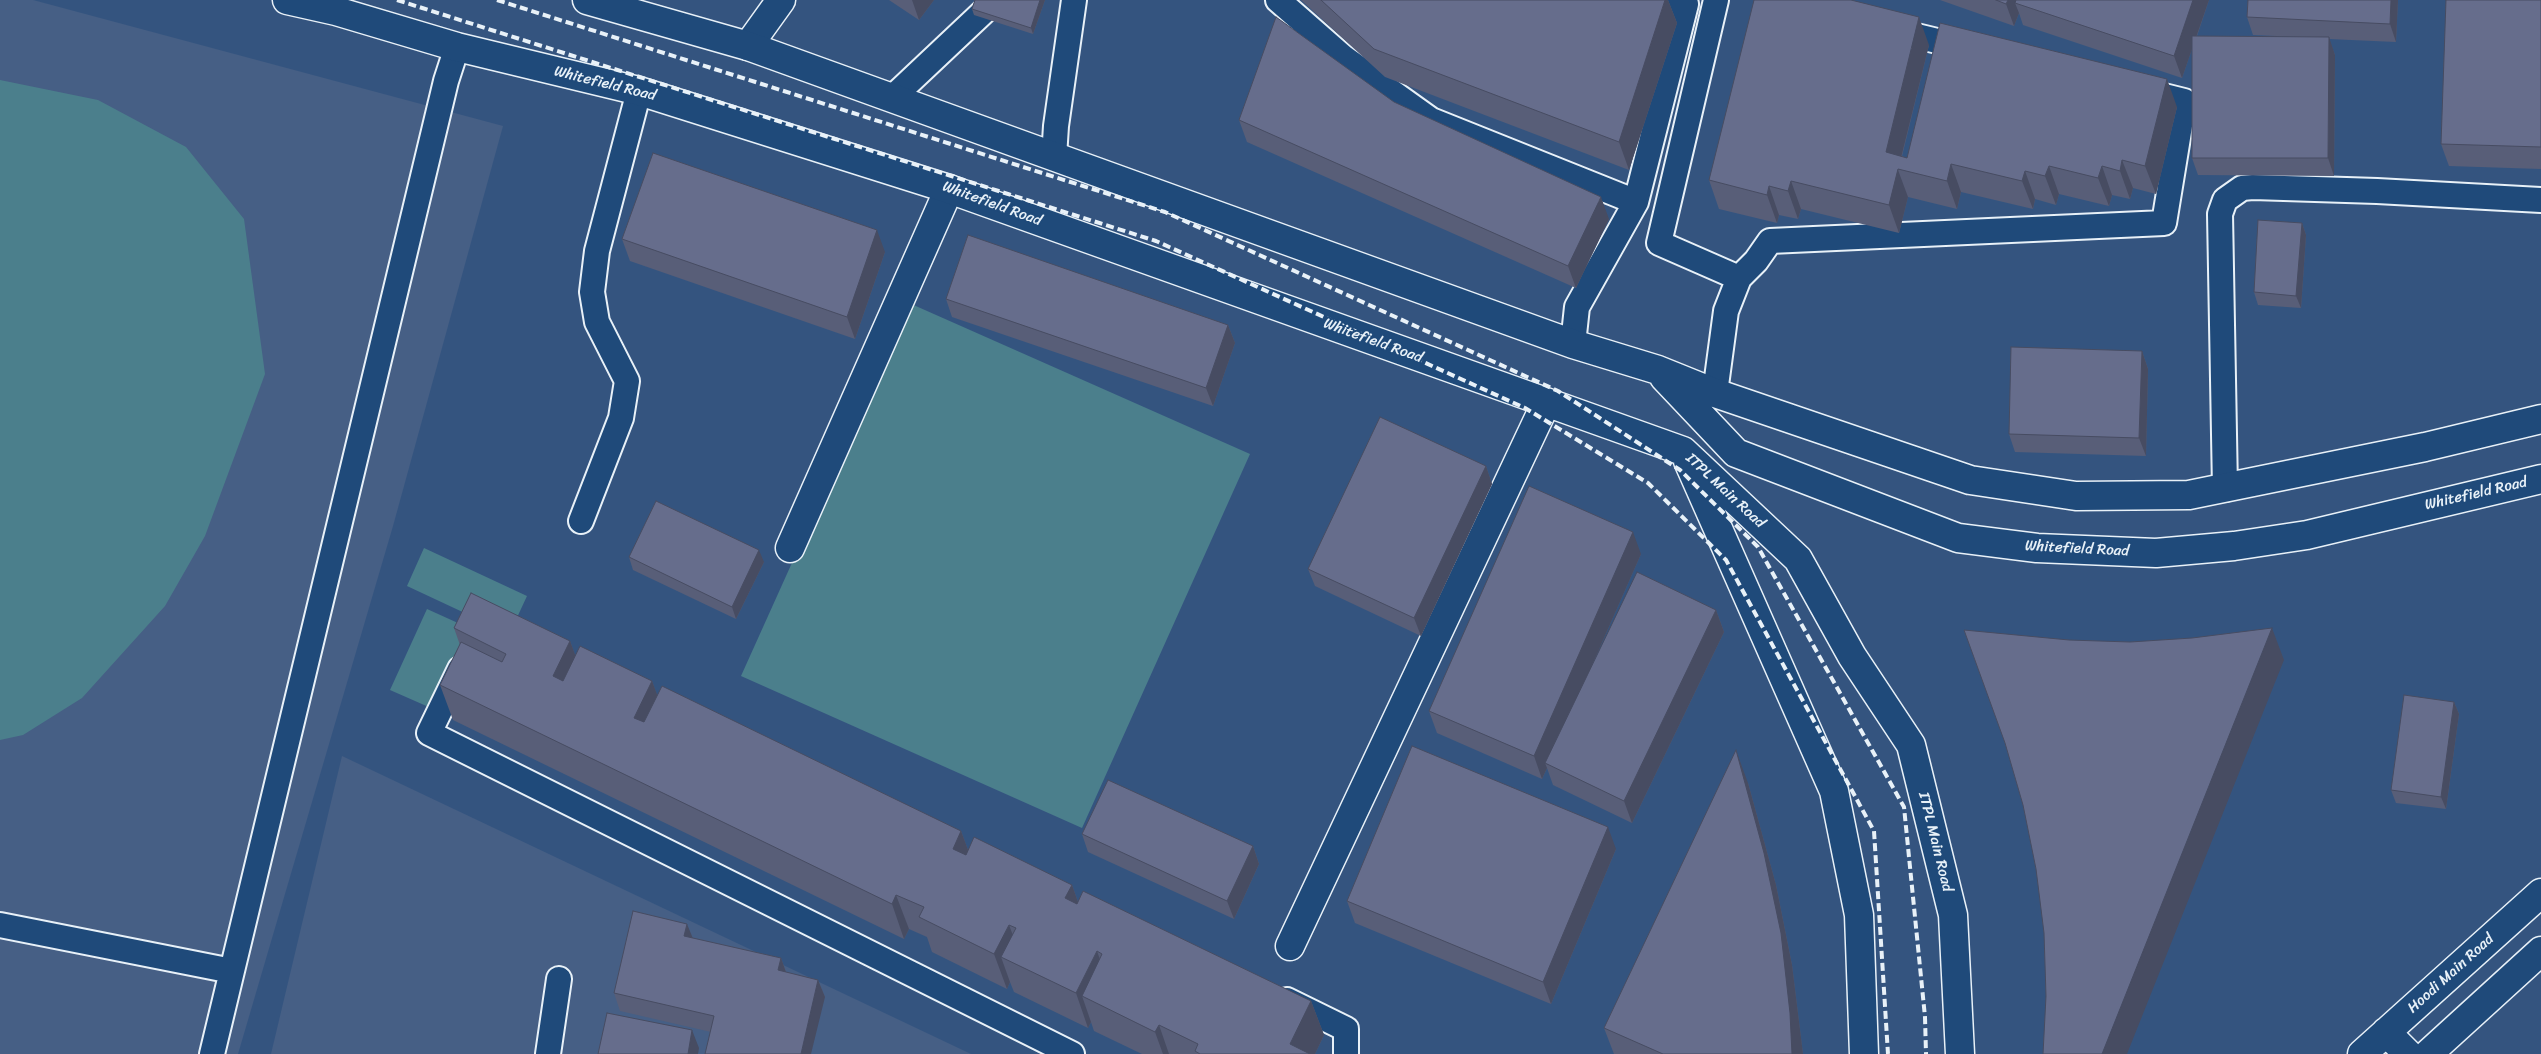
<!DOCTYPE html>
<html>
<head>
<meta charset="utf-8">
<style>
  body { margin:0 }
  canvas { display:block; background:#34547f }
</style>
</head>
<body>
<canvas width="2541" height="1054"></canvas>
<script>
const c = document.querySelector('canvas').getContext('2d');
c.lineJoin = 'round';
function fill(path, color) { c.fillStyle = color; c.fill(path, 'evenodd'); }
const poly = rows => new Path2D(rows.map(r => 'M' + r).join(''));
function trace(path, color, width, dash) { c.strokeStyle = color; c.lineWidth = width; c.lineCap = dash ? 'butt' : 'round'; c.setLineDash(dash || []); c.stroke(path); }
function write(font, color, halo, rows, align = 'center') {
  c.font = font + ' Sriracha,sans-serif'; c.lineWidth = 4; c.setLineDash([]); c.textBaseline = 'middle'; c.strokeStyle = halo; c.fillStyle = color; for (const [text, x, y, turn = 0] of rows) {
    c.save(); c.translate(x, y); c.rotate((+turn || 0) * Math.PI / 180); c.textAlign = isNaN(turn) ? turn : align; if (halo) c.strokeText(text, 0, 0); c.fillText(text, 0, 0); c.restore();
  }
}
fill(poly([
  [0,0,33,0,503,126,393,526,238,1054,0,1054],
  [342,756,971,1054,271,1054]
]), '#465f85');
fill(poly([
  [0,80,98,100,186,147,244,219,265,374,205,536,165,606,82,698,23,735,0,740],
  [909,303,1250,454,1082,828,741,676],
  [424,548,527,596,514,624,484,622,407,586],
  [427,609,469,628,431,708,390,690]
]), '#4b7f8c');
const service = poly([
  [1278,0,1343,57,1431,120,1636,202],
  [1716,0,1659,243,1739,278],
  [1896,31,1966,48],
  [892,98,996,0],
  [1054,157,1056,126,1074,0],
  [1573,344,1577,307,1636,202,1686,4,1673,0],
  [1715,393,1726,311,1739,278,1756,261,1770,241,2164,223,2184,101,2144,91],
  [2225,489,2220,214,2225,200,2242,188,2253,187,2377,191,2541,200],
  [581,521,621,418,627,381,597,322,592,292,597,251,639,91],
  [460,669,429,733,1072,1054],
  [0,925,232,971],
  [1287,1000,1346,1029,1346,1054],
  [212,1054,446,81,457,47],
  [548,1054,559,979]
]);
const minor = poly([
  [748,46,781,0],
  [790,548,949,189],
  [1290,946,1546,403]
]);
const primary = poly([
  [287,0,336,11,457,47,639,91,949,189,1683,451,1798,559,1852,656,1911,745,1953,915,1960,1054],
  [587,0,748,46,1573,344,1658,370,1715,393,1970,480,2076,496,2189,495,2425,447,2541,419],
  [1664,377,1736,453,1958,538,2037,548,2156,553,2234,546,2307,535,2541,479],
  [1688,461,1834,791,1859,915,1864,1054],
  [2386,1032,2408,1054],
  [2362,1054,2541,893],
  [2428,1054,2541,951]
]);
trace(service, '#e8f1f8', 28);
trace(minor, '#e8f1f8', 31);
trace(primary, '#e8f1f8', 31);
trace(service, '#1f4a7a', 24);
trace(minor, '#1f4a7a', 28);
trace(primary, '#1f4a7a', 28);
trace(poly([
  [397,0,1156,241,1525,408,1648,483,1726,560,1874,831,1888,1054],
  [497,0,1165,212,1558,391,1680,470,1758,547,1904,807,1925,1017,1926,1054]
]), '#e8f1f8', 4, [8, 4]);
fill(poly([
  [889,0,934,0,919,20],
  [975,0,1045,0,1033,34,974,15,972,9],
  [1301,0,1668,0,1677,23,1629,170,1385,77],
  [1940,0,2209,0,2197,36,2298,37,2253,35,2247,17,2248,0,2398,0,2396,42,2329,39,2335,55,2334,176,2198,175,2192,158,2192,49,2182,78,2023,25,2019,13,2014,26],
  [2541,0,2541,169,2449,166,2441,144],
  [1929,45,1902,156,1907,158,2177,107,2156,194,2133,188,2130,199,2112,195,2109,206,2059,194,2056,205,2035,199,2033,209,1961,192,1957,209,1908,197,1899,233,1801,209,1798,219,1779,215,1777,223,1719,209,1709,180],
  [1394,102,1609,219,1576,288,1247,142,1239,120],
  [2302,223,2306,235,2301,308,2258,305,2254,292],
  [622,239,885,252,855,339,630,261],
  [946,299,1228,325,1235,343,1213,406,952,317],
  [2142,351,2148,369,2146,456,2015,452,2009,434],
  [1486,466,1492,484,1421,636,1315,586,1308,569],
  [1641,554,1592,665,1716,610,1724,632,1632,823,1553,785,1547,768,1542,779,1437,733,1429,711],
  [629,557,764,562,736,619,633,570],
  [454,628,570,641,575,655,652,681,657,695,961,831,968,850,1072,885,1078,902,1311,1001,1324,1035,1315,1054,1142,1054,1094,1031,1091,1022,1088,1028,1014,992,1010,982,1007,989,932,952,927,937,909,929,904,939,453,720,440,685,460,645],
  [2454,702,2459,714,2446,809,2396,803,2391,790],
  [1748,783,1776,885,1792,965,1802,1046,1803,1054,1614,1054,1604,1028],
  [1082,834,1253,846,1259,864,1234,919,1088,852],
  [1616,849,1551,1004,1355,923,1347,901],
  [692,938,781,958,786,972,818,980,825,997,711,1032,620,1011,614,993]
]), '#585e78');
fill(poly([
  [912,0,934,0,919,20],
  [1040,0,1045,0,1033,34,1031,28],
  [1665,0,1668,0,1677,23,1629,170,1619,142],
  [2008,0,2023,0,2015,3,2019,13,2014,26,2006,4],
  [2193,0,2209,0,2182,78,2174,56],
  [2391,0,2398,0,2396,42,2390,24],
  [1919,17,1929,45,1898,170,1908,197,1899,233,1889,205,1886,152],
  [2329,37,2335,55,2334,176,2328,158],
  [2167,79,2177,107,2156,194,2145,166],
  [2122,160,2133,188,2130,199,2120,171],
  [1951,164,1961,192,1957,209,1947,181],
  [2049,166,2059,194,2056,205,2045,176],
  [2102,166,2112,195,2109,206,2098,178],
  [2025,171,2035,199,2033,209,2022,181],
  [1791,181,1801,209,1798,219,1788,191],
  [1769,186,1779,215,1777,223,1767,195],
  [1601,197,1609,219,1576,288,1568,266],
  [2302,223,2306,235,2301,308,2296,296],
  [877,230,885,252,855,339,847,317],
  [1228,325,1235,343,1213,406,1206,388],
  [2142,351,2148,369,2146,456,2139,438],
  [1486,466,1492,484,1421,636,1414,618],
  [1633,532,1641,554,1548,765,1545,763,1547,768,1542,779,1534,756],
  [759,550,764,562,736,619,732,607],
  [1716,610,1724,632,1632,823,1624,801],
  [2272,628,2284,660,2127,1054,2102,1054],
  [570,641,583,676,565,711,553,676],
  [652,681,665,716,647,752,634,718],
  [2454,702,2459,714,2446,809,2441,797],
  [1736,750,1748,783,1776,885,1792,965,1802,1046,1803,1054,1792,1054],
  [1608,827,1616,849,1551,1004,1543,982],
  [961,831,974,866,953,849],
  [1253,846,1259,864,1234,919,1227,901],
  [1072,885,1084,919,1065,898],
  [896,895,909,929,904,939,892,904],
  [687,924,694,941,684,936],
  [1009,925,1022,959,1001,957,1010,982,1007,989,994,954],
  [1097,951,1109,986,1082,996,1091,1022,1088,1028,1076,993],
  [781,958,787,975,778,970],
  [818,980,825,997,811,1054,801,1054],
  [1311,1001,1324,1035,1315,1054,1294,1054,1290,1044],
  [1159,1025,1169,1054,1163,1054,1155,1032],
  [692,1030,699,1048,698,1054,688,1054]
]), '#474c62');
const building = poly([
  [975,0,1040,0,1031,28,972,9,975,0],
  [1321,0,1665,0,1619,142,1374,49,1321,0],
  [1754,0,1851,0,1919,17,1886,152,1907,158,1940,23,2167,79,2145,166,2122,160,2120,171,2102,166,2098,178,2049,166,2045,176,2025,171,2022,181,1951,164,1947,181,1898,169,1889,205,1791,181,1788,191,1769,186,1767,195,1709,180,1754,0],
  [1996,0,2008,0,2006,4,1996,0],
  [2016,0,2193,0,2174,56,2015,3,2016,0],
  [2248,0,2391,0,2390,24,2247,17,2248,0],
  [2446,0,2541,0,2541,147,2441,144,2446,0],
  [1276,17,1394,102,1601,197,1568,266,1239,120,1276,17],
  [2192,36,2329,37,2328,158,2192,158,2192,36],
  [653,153,877,230,847,317,622,239,653,153],
  [2258,220,2302,223,2296,296,2254,292,2258,220],
  [968,235,1228,325,1206,388,946,299,968,235],
  [2011,347,2142,351,2139,438,2009,434,2011,347],
  [1380,417,1486,466,1414,618,1308,569,1380,417],
  [1529,486,1633,532,1534,756,1429,711,1529,486],
  [656,501,759,550,732,607,629,557,656,501],
  [1637,572,1716,610,1624,801,1545,763,1637,572],
  [471,593,570,641,553,676,563,681,580,646,652,681,634,718,644,722,662,686,961,831,953,849,966,855,974,837,1072,885,1065,898,1077,904,1083,891,1311,1001,1290,1044,1310,1054,1200,1054,1195,1051,1198,1044,1159,1025,1155,1032,1082,996,1102,954,1097,951,1076,993,1001,957,1016,928,1009,925,994,954,919,917,924,907,896,895,892,904,440,685,461,642,502,662,506,654,454,628,471,593],
  [2272,628,2102,1054,2043,1054,2046,996,2044,933,2036,869,2023,805,2005,743,1964,630,2069,640,2130,642,2192,638,2272,628],
  [2404,695,2454,702,2441,797,2391,790,2404,695],
  [1412,746,1608,827,1543,982,1347,901,1412,746],
  [1736,750,1764,853,1781,933,1790,1013,1792,1054,1663,1054,1604,1028,1736,750],
  [1108,780,1253,846,1227,901,1082,834,1108,780],
  [633,911,687,924,684,936,781,958,778,970,818,980,801,1054,705,1054,714,1016,614,993,633,911],
  [607,1013,692,1030,688,1054,598,1054,607,1013]
]);
fill(building, '#666d8c');
trace(building, '#474c62', 1);
write('15px', '#e8f1f8', '#1f4a7a', [
  ["Whitefield Road",605,84,14],
  ["Whitefield Road",992,204,20],
  ["Whitefield Road",1373,341,20],
  ["ITPL Main Road",1725,491,43],
  ["Whitefield Road",2476,494,-13],
  ["Whitefield Road",2077,549,3],
  ["ITPL Main Road",1935,842,76],
  ["Hoodi Main Road",2451,974,-42]
]);
</script>
</body>
</html>
